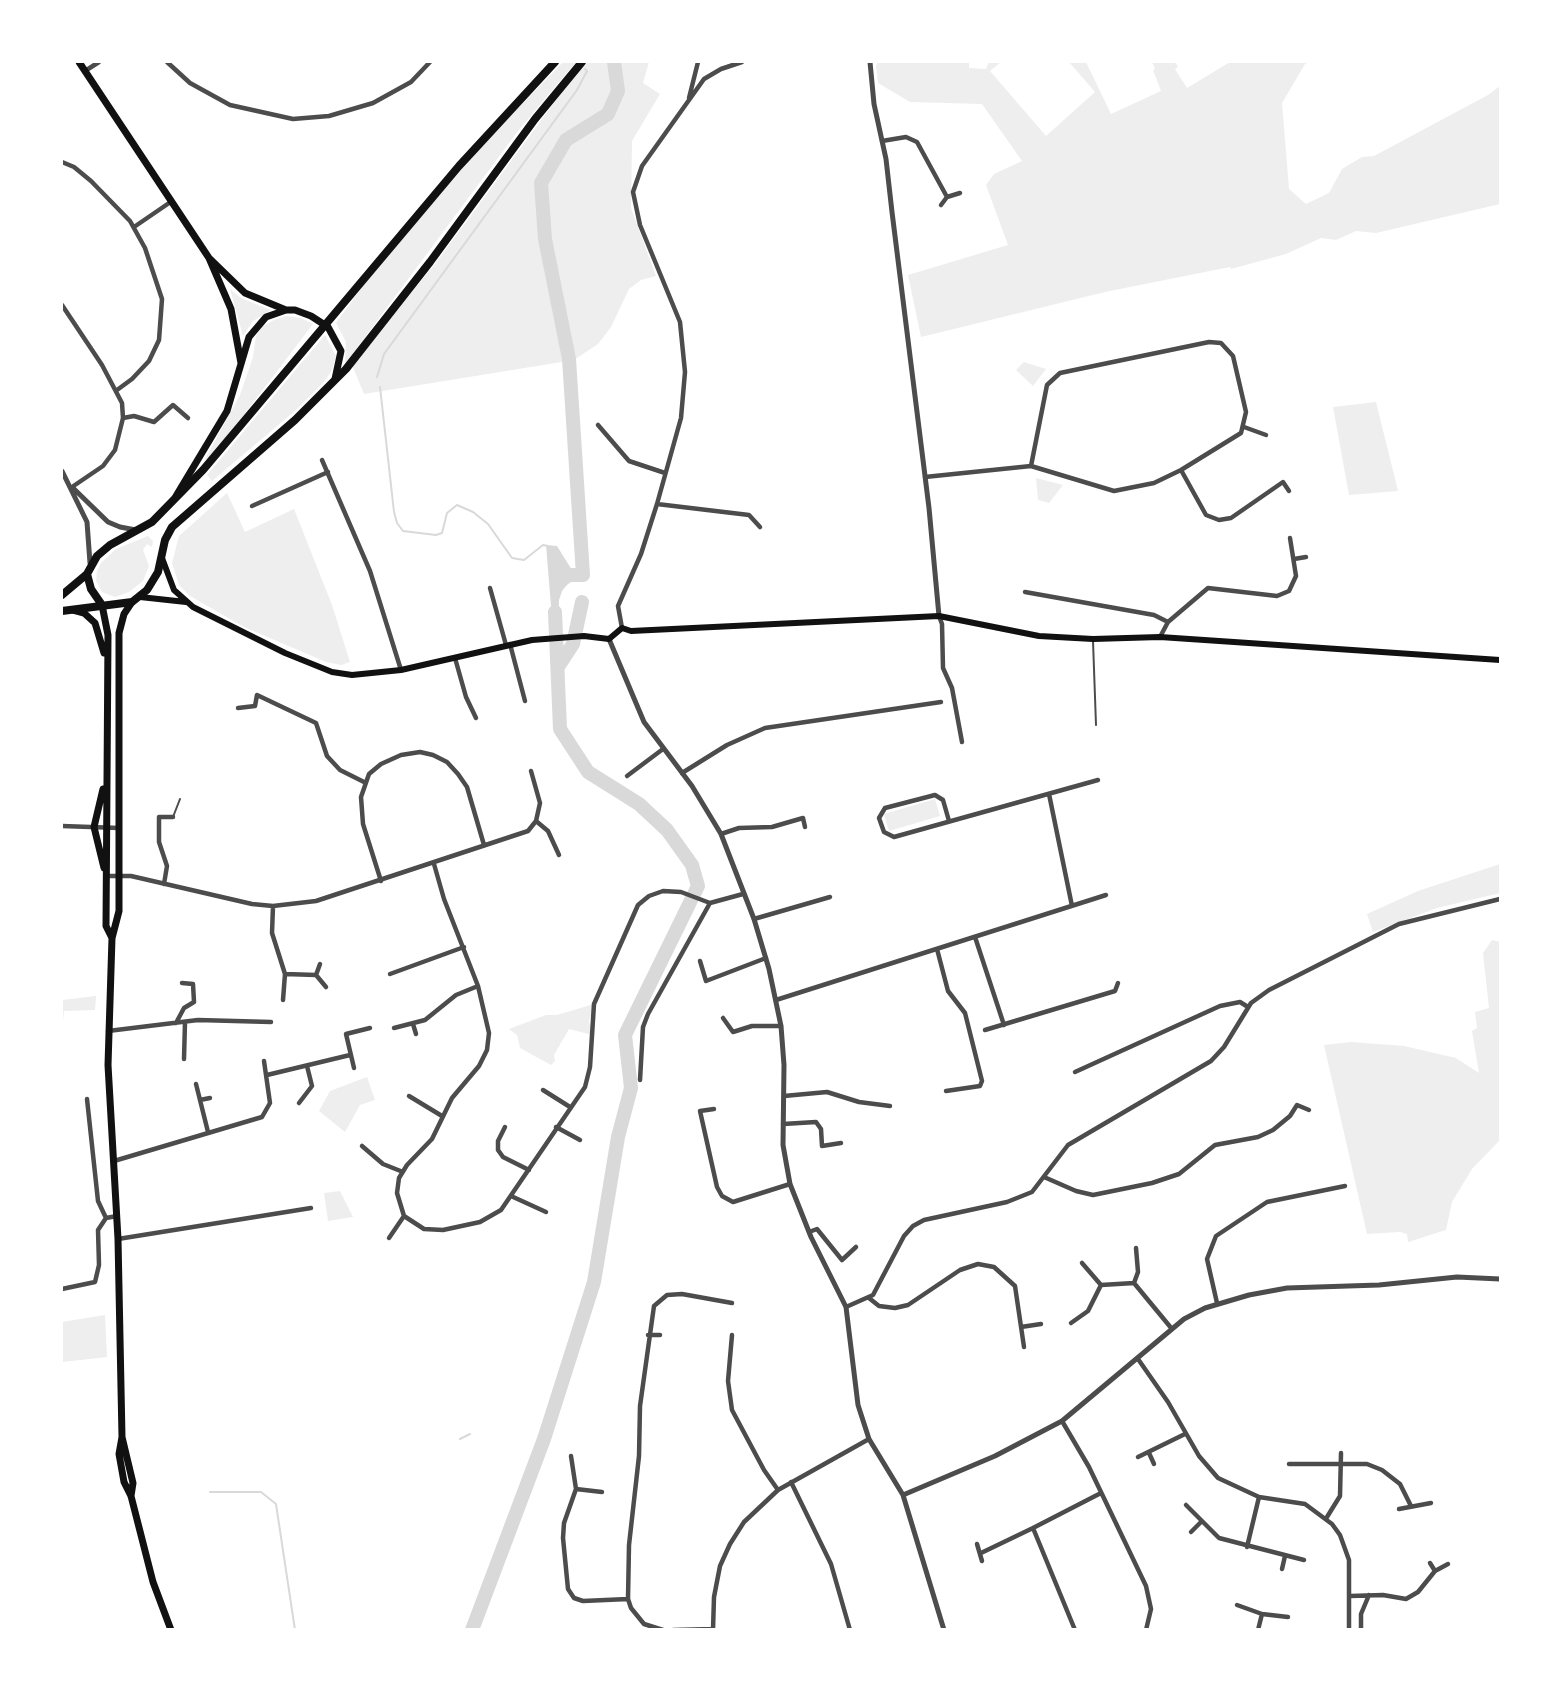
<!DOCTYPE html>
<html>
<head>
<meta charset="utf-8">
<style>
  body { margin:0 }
  #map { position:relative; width:1562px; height:1691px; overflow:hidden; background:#fff; font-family:"Crimson Pro",serif }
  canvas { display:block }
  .frame { position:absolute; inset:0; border:63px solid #fff; pointer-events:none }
</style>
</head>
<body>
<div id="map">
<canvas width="1562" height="1691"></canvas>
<div class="frame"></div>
</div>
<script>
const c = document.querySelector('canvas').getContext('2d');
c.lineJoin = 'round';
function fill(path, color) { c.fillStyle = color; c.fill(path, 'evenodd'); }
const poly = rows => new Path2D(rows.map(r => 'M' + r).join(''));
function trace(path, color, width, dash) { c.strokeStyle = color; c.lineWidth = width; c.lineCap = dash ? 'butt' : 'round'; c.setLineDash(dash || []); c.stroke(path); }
fill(poly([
  [563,62,576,62,518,131,345,364,346,342,336,323,371,275,490,137],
  [588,62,649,62,643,83,660,94,632,141,631,208,656,276,641,280,629,289,611,327,598,344,574,360,364,394,352,365,435,264,573,77],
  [878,62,959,62,969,63,969,68,986,69,989,62,1001,62,990,71,1046,136,1095,92,1069,62,1086,62,1111,114,1161,91,1153,70,1155,69,1152,62,1175,62,1178,67,1175,69,1187,88,1230,62,1310,62,1305,64,1282,103,1289,189,1306,204,1329,193,1342,169,1362,157,1374,156,1488,95,1500,86,1500,204,1376,233,1356,231,1336,240,1321,238,1286,254,1231,269,1230,267,1105,292,921,337,908,275,1008,245,986,185,994,174,1022,161,982,104,910,102,878,83,876,66],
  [230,289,241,298,271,310,253,321,243,336],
  [286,316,301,318,313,324,239,421,203,463,240,395,253,357,256,336,262,327,274,320],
  [325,335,336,356,332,370,324,382,296,410,212,481,207,475],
  [1024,362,1046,369,1033,386,1016,370],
  [1376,402,1398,491,1349,495,1333,407],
  [1036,478,1063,485,1049,503,1038,500],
  [227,493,245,532,294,509,332,605,350,662,341,665,326,662,244,627,190,596,179,585,172,563,179,536],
  [148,536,153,541,152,547,147,544,143,550,149,566,143,581,129,592,115,597,102,592,96,581,97,571,101,563,116,549],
  [935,799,940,816,889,831,884,814],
  [1500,864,1500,893,1437,908,1373,932,1367,914,1418,891],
  [1492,940,1500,942,1500,1140,1472,1169,1452,1202,1446,1230,1408,1242,1407,1234,1400,1232,1367,1234,1324,1045,1351,1042,1404,1046,1456,1058,1479,1073,1472,1031,1477,1028,1475,1012,1489,1008,1483,953],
  [96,996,95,1010,64,1011,62,1032,62,1000],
  [594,1004,589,1021,592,1035,569,1029,554,1055,555,1061,551,1065,520,1048,517,1035,509,1029,546,1015,557,1015],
  [367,1077,375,1100,360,1105,345,1132,319,1111,330,1091],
  [340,1191,353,1217,328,1221,324,1193],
  [105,1315,107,1357,62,1362,62,1322]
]), '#eee');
fill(poly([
  [546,545,557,546,575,575,562,591,559,600,558,630,553,630]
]), '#d9d9d9');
trace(poly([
  [377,377,384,354,577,90,587,71,585,69],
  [380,387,394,512,397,523,403,531,436,535,442,533,447,513,457,505,473,512,488,524,512,558,524,560,543,545,548,546],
  [460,1439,470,1434],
  [210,1492,261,1492,276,1504,295,1630]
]), '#d9d9d9', 2);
trace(poly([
  [560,581,569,575,583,575,569,359,545,239,541,183,566,140,608,114,618,91,614,62],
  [558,667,573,644,582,602],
  [472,1630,544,1439,594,1282,618,1137,631,1088,625,1035,698,886,692,865,667,830,639,804,588,772,560,729,555,612]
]), '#d9d9d9', 14);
trace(poly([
  [1093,641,1096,725],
  [173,817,180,799]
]), '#4c4c4c', 2);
trace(poly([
  [167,62,190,83,230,105,293,119,329,116,373,103,411,82,430,62],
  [85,71,99,62],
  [689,98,698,62],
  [882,141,906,137,917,142,947,197],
  [62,162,74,167,91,181,130,221,145,248,162,299,159,340,149,361,132,379,117,390],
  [941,205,947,197,960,193],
  [134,227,172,201],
  [62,305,102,365,122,403,123,418,115,450,103,466,72,487],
  [123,418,134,416,154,422,173,405,188,418],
  [598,425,629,461,665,473],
  [1244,427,1266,435],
  [322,460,370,571,401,670],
  [1181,470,1206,515,1219,520,1231,518,1283,482,1289,491],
  [925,477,1031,466,1114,491,1154,483,1181,470,1241,433,1246,412,1233,356,1221,343,1209,342,1060,373,1047,385,1031,466],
  [657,504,749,515,760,527],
  [252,506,328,472],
  [1294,559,1306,557],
  [490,588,506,645],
  [1025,592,1154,615,1168,622],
  [939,616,942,624,943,668,952,688,962,742],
  [622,628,618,606,641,554,657,504,681,418,685,372,680,322,640,225,633,192,642,166,704,79,721,69,742,62],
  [1160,637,1168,622,1208,588,1277,596,1289,591,1296,576,1290,538],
  [510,644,525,701],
  [455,658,466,697,476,718],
  [238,708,255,706,257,695,316,723,327,756,340,770,364,782],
  [682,773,727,745,765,728,941,702],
  [627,776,663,749],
  [1049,794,1072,906],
  [536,821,548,831,559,855],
  [949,821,943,800,935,795,885,808,879,818,884,832,894,837,1098,780],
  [62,826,119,828],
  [721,834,739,828,772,827,803,818,805,827],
  [434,864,444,899,478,986,489,1033,487,1050,479,1066,452,1098,432,1139,407,1165,399,1178,397,1193,404,1216,424,1229,443,1230,480,1222,501,1210,585,1087,590,1067,594,1004,638,905,649,896,663,891,681,892,710,903,743,894],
  [106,876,131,876,252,904,273,906,316,901,528,831,536,821,540,803,531,771],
  [381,881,363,824,361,797,369,774,381,764,401,755,420,752,433,755,447,762,458,774,467,787,484,845],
  [164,884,167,866,159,842,159,817,173,817],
  [273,906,272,933,285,974,283,1000],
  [754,919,830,897],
  [975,937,1004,1025],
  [937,949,948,991,965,1013,982,1081,980,1086,946,1091],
  [700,961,706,981,766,958],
  [285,974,316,975,326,987],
  [390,974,464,947],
  [316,975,320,964],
  [776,1000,1106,895],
  [723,1018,733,1032,752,1026,781,1026],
  [176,1023,184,1008,194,1002,193,984,182,983],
  [413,1024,416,1034],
  [394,1028,425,1020,456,995,478,986],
  [985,1030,1115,991,1118,983],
  [108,1031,198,1020,271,1022],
  [184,1059,185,1022],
  [354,1068,346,1034,370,1028],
  [1075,1072,1220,1006,1240,1002,1248,1007],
  [267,1075,350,1055],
  [640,1080,643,1027,648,1014,710,903],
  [196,1084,208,1132],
  [543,1090,570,1107],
  [409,1096,442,1116],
  [784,1096,827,1092,859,1102,890,1106],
  [87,1099,98,1201,106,1218],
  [200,1100,210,1098],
  [299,1103,312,1086,307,1066],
  [714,1109,700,1111,717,1187,722,1196,733,1202,790,1184],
  [783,1124,816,1122,821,1129,822,1146,841,1143],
  [505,1127,498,1141,498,1150,503,1157,529,1170],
  [556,1127,580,1140],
  [362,1146,383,1164,403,1172],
  [114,1161,262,1117,270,1103,264,1061],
  [1044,1177,1076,1191,1093,1195,1152,1183,1179,1174,1215,1145,1258,1137,1273,1130,1290,1116,1297,1105,1309,1110],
  [511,1196,546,1212],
  [809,1232,817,1229,842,1260,856,1247],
  [389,1238,404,1216],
  [118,1239,311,1208],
  [1136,1248,1138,1272,1134,1283,1172,1329],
  [1082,1263,1101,1285,1134,1283],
  [62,1289,95,1282,99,1265,98,1230,106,1218,117,1216],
  [869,1298,879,1306,895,1308,908,1305,960,1270,978,1264,994,1267,1015,1286,1024,1347],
  [1217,1303,1207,1259,1216,1236,1267,1202,1345,1186],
  [846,1307,873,1295,904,1236,913,1226,924,1220,1007,1202,1032,1192,1068,1145,1211,1061,1224,1047,1251,1003,1269,990,1399,924,1500,899],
  [1071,1323,1088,1311,1101,1285],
  [1021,1327,1041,1324],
  [648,1335,660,1335],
  [732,1335,728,1381,732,1410,764,1470,778,1490],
  [1138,1359,1168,1402,1199,1456,1218,1478,1259,1497,1305,1504,1332,1524,1340,1535,1349,1560,1349,1630],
  [1062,1421,1089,1467,1146,1586,1151,1609,1146,1630],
  [1149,1453,1154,1464],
  [571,1456,576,1489,564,1523,563,1538,568,1589,574,1598,583,1601,628,1599],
  [1138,1457,1185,1434],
  [1289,1464,1367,1464,1382,1470,1400,1484,1411,1506],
  [791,1482,831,1564,850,1630],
  [576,1489,602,1492],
  [1186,1505,1219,1538,1304,1560],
  [1399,1509,1431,1503],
  [1327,1517,1340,1496,1341,1453],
  [1191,1532,1201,1522],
  [977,1544,982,1561],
  [1247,1547,1259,1497],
  [981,1553,1033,1528],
  [1430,1563,1435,1571],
  [1282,1569,1285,1556],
  [1350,1596,1383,1595,1406,1599,1418,1592,1435,1571,1448,1564],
  [1237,1605,1262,1614,1288,1617],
  [663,1630,644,1624,631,1608,628,1599,629,1545,639,1456,640,1406,654,1306,667,1295,682,1294,732,1303],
  [673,1630,713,1629],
  [713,1630,714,1597,720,1566,730,1544,744,1522,778,1490,869,1439],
  [1075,1630,1033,1528,1101,1493],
  [1258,1630,1262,1614],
  [1361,1630,1361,1614,1369,1595]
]), '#4c4c4c', 4.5);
trace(poly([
  [870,62,874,104,886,159,892,212,929,508,939,616],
  [62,471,87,522,90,563],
  [73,488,108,522,120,527,136,530],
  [609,639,644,722,692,786,721,834,754,919,769,969,781,1026,784,1065,783,1145,790,1184,811,1237,846,1307,858,1405,869,1439,903,1495,944,1630],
  [903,1495,995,1456,1062,1421,1184,1319,1205,1308,1249,1295,1287,1288,1379,1285,1457,1277,1500,1279]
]), '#4c4c4c', 5);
trace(poly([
  [162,558,174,590,193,607,285,653,332,672,352,675,401,670,532,640,584,636,609,639,622,628,631,631,939,616,1039,636,1093,639,1160,637,1500,660],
  [140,597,186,602]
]), '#111', 6);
trace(poly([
  [79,62,209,258,231,309,241,363],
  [209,258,245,293,286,310],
  [176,496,227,411,249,337,266,317,286,310,295,310,311,316,328,327,341,351,335,379],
  [102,605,108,635,106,926,112,938],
  [73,610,84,613,95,623,104,653],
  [103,789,94,827,104,868],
  [122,1437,119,1454,124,1482,131,1496,153,1582,171,1630],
  [131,1496,133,1483,122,1437,118,1239,108,1065,112,938,119,911,119,633,124,614,132,602]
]), '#111', 7);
trace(poly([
  [62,595,87,574],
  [102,605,91,589,87,574,97,556,110,545,152,522,203,470,459,166,555,62],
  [62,611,132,602,147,590,158,572,165,540,172,527,295,420,346,369,430,262,535,119,582,62]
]), '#111', 8);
</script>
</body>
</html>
